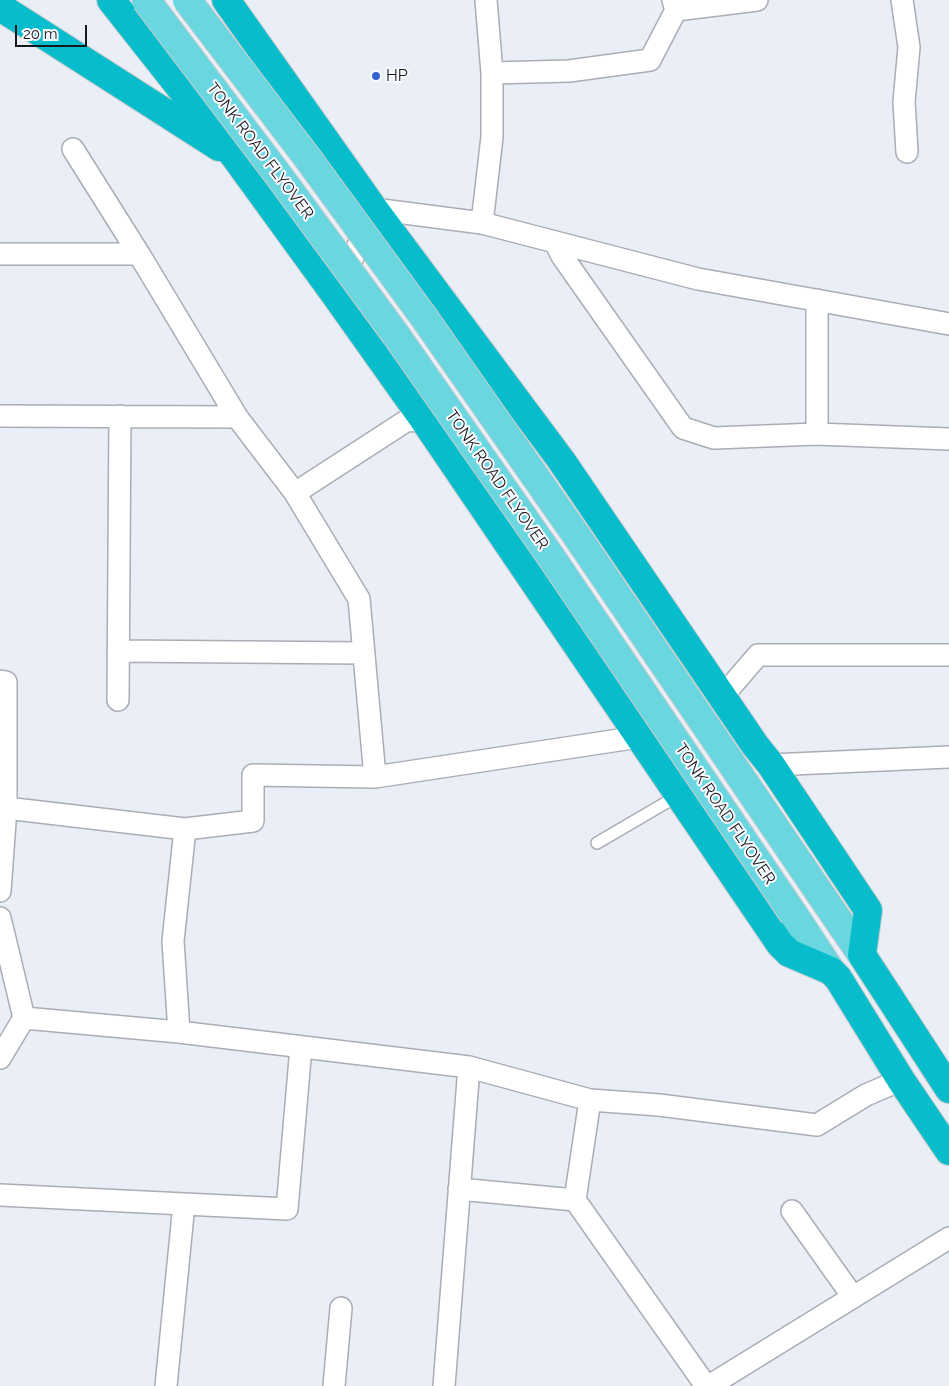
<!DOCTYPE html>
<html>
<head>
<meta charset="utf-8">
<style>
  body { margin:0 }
  #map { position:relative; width:949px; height:1386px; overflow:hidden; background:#eaeef7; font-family:Raleway,sans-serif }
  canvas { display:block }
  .scale { position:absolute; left:15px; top:25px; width:72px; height:22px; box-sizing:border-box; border:2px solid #17181b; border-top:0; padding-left:6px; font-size:15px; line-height:18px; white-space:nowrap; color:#17181b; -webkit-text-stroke:4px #fafbff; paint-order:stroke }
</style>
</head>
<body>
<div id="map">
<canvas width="949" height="1386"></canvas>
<div class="scale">20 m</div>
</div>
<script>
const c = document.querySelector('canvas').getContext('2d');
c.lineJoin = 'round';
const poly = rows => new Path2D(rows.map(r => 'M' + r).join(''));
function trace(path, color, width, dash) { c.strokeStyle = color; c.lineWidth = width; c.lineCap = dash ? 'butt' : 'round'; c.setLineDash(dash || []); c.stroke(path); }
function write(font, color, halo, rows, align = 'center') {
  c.font = font + ' Raleway,sans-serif'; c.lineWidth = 4; c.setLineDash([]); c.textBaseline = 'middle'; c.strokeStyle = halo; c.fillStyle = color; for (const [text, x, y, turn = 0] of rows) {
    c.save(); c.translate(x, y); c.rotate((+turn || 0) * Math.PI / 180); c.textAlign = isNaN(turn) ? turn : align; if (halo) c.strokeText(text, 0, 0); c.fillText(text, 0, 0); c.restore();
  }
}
const lane = poly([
  [597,843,679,795]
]);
const street = poly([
  [486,0,492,73],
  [673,0,676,10,757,0],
  [902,0,909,47,904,102,907,152],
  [73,149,139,254],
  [482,223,492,137,492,73,569,71,650,60,676,10],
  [555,242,562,256,683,428,714,438,817,434,949,439],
  [0,254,139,254,237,417],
  [343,280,374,209,482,223,698,279,949,324],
  [817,300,817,434],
  [0,416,237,417,295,493,406,421,424,420],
  [295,493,359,599,375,777],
  [118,651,364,653],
  [0,681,6,682,6,808,185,829,173,941,179,1032],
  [722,697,758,655,949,655],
  [118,700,120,416],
  [771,765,949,757],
  [0,809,6,808,0,891],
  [185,829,253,821,253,775,375,777,639,737],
  [0,918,24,1018,0,1058],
  [24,1018,179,1032,469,1067,590,1100,659,1105,817,1125,866,1095,901,1080],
  [459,1189,575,1200,706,1386],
  [0,1195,287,1209,301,1047],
  [575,1200,590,1100],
  [792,1211,853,1297],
  [166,1386,184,1204],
  [334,1386,341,1308],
  [444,1386,469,1067],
  [709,1386,949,1238]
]);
const primary = poly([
  [821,895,862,955],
  [794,915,831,971]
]);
const highway = poly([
  [111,0,235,157,336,296,424,420,780,944,789,953,831,971,838,978,901,1080,949,1151],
  [226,0,374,209,561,460,755,745,771,765,868,910,862,955,949,1089],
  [0,7,219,147]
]);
trace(lane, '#a9adb5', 14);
trace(street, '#a9adb5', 24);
trace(primary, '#cccccd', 30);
trace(highway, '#cccccd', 30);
trace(lane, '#fff', 11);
trace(street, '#fff', 21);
trace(primary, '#6ad7e0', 28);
trace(highway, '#07bdcb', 28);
const primaryBridge = poly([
  [146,0,279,176,396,335,549,554,794,915],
  [187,0,306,156,423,316,576,535,821,895]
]);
trace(primaryBridge, '#cccccd', 30, []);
trace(primaryBridge, '#6ad7e0', 28);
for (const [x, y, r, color] of [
  [376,76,5,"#3563d3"]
]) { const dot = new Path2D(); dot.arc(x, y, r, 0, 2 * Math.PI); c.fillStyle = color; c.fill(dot); trace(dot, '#fafbff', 2); }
write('16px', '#17181b', '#fafbff', [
  ["HP",386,76]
], 'left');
write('16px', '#17181b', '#fafbff', [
  ["TONK ROAD FLYOVER",260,151,53],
  ["TONK ROAD FLYOVER",497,480,55],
  ["TONK ROAD FLYOVER",725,814,56]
]);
</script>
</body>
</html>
